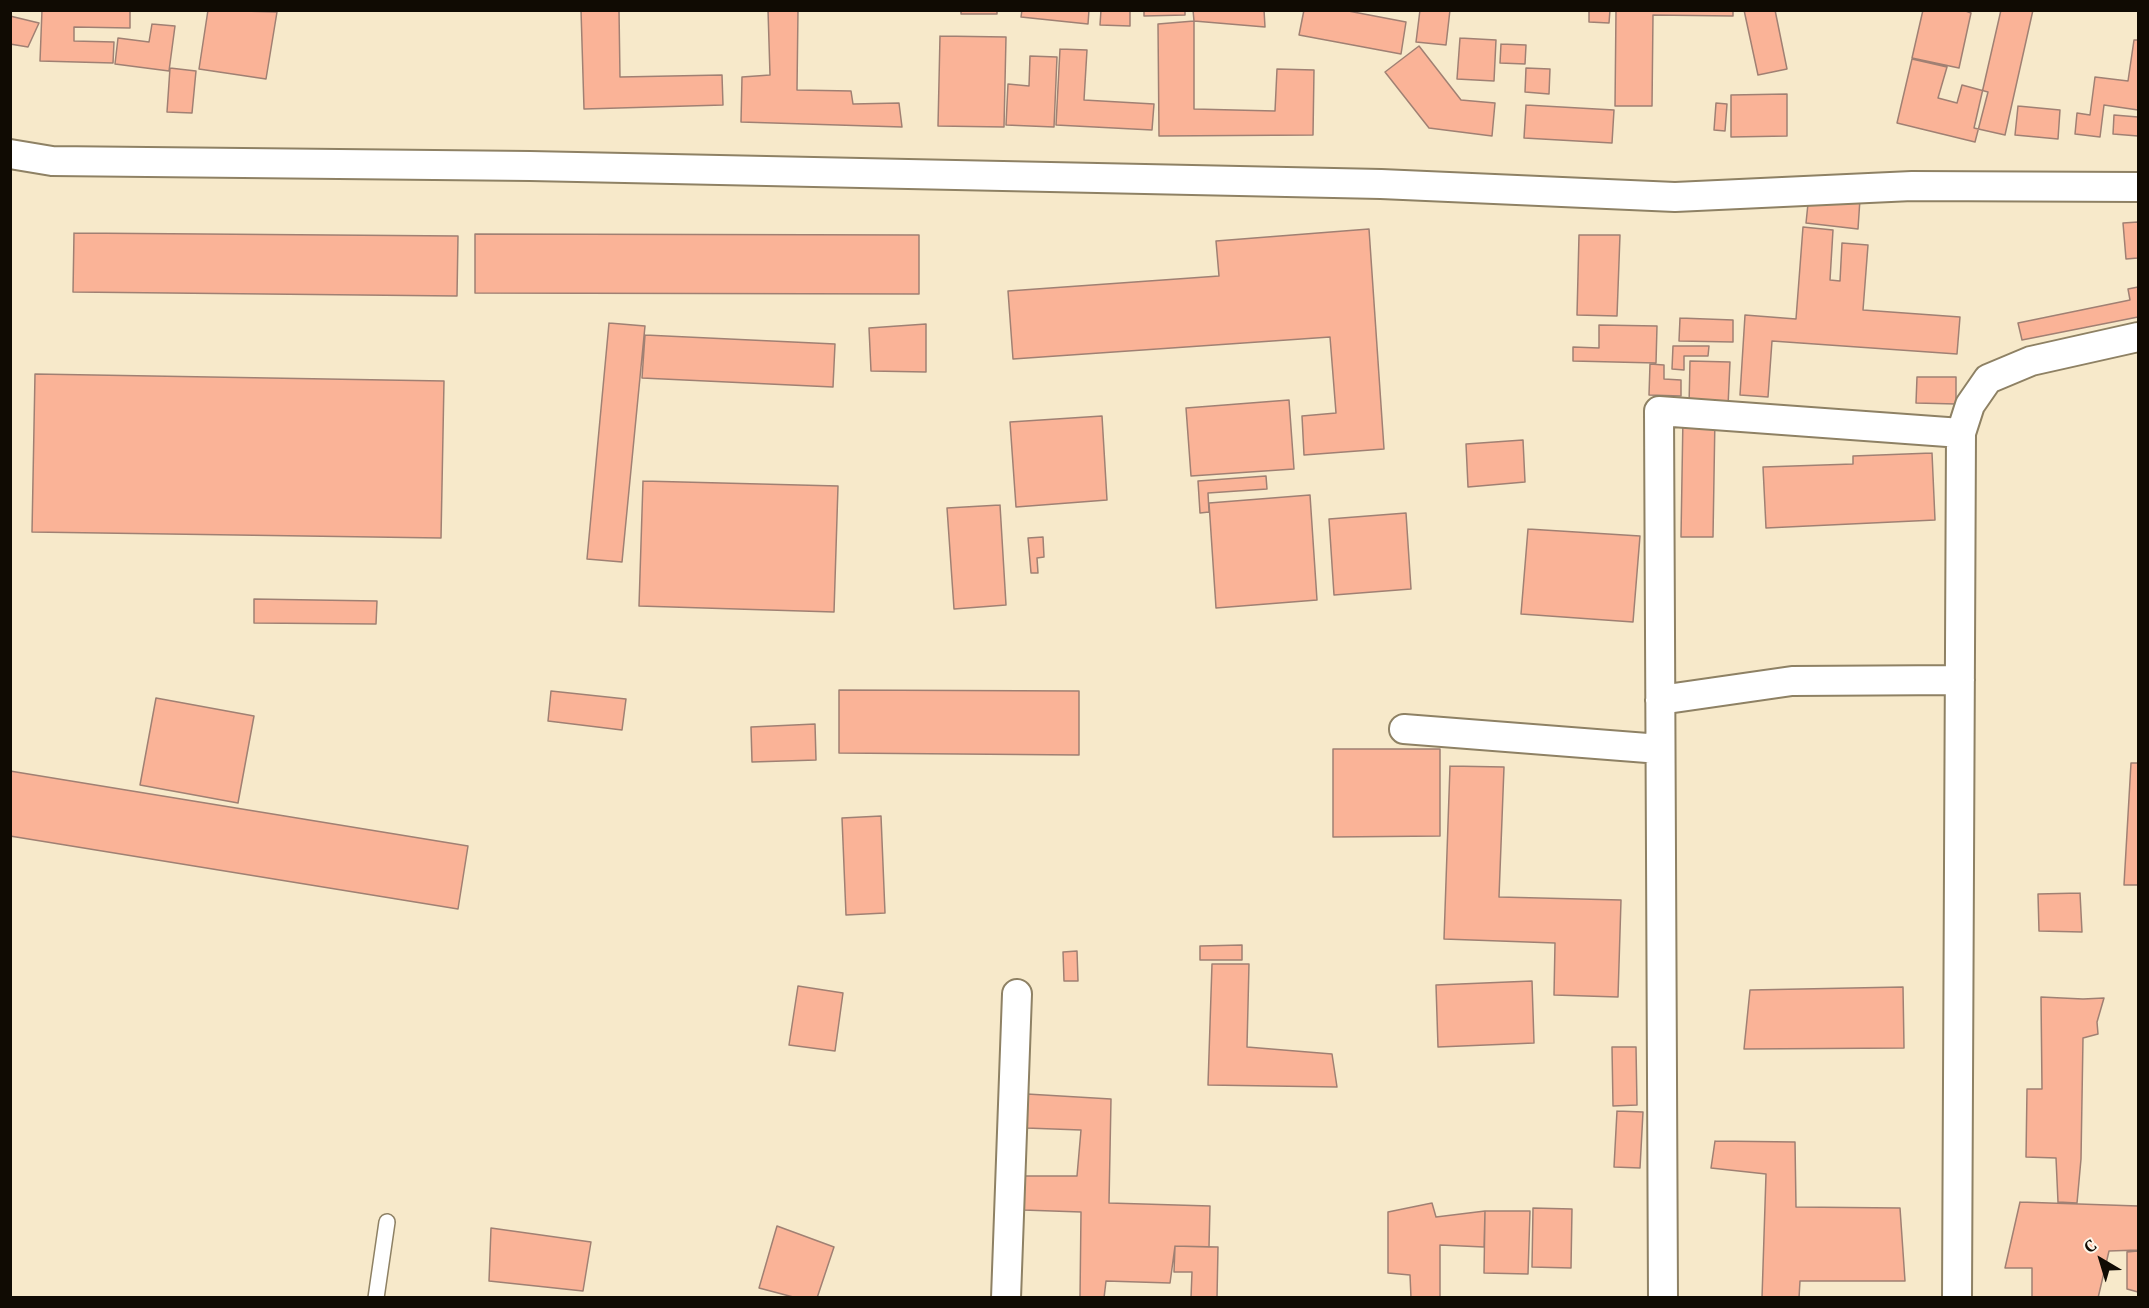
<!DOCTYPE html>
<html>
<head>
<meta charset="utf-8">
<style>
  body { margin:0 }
  #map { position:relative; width:2149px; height:1308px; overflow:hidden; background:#f7e9ca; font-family:"PT Serif",serif }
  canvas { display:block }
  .frame { position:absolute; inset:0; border:12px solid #100b03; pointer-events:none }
  .north { position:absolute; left:2071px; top:1230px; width:60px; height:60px; -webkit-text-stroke:4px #fdf7eb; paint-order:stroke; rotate:322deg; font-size:16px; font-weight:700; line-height:24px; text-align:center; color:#100b03 }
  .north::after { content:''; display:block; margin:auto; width:21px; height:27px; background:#100b03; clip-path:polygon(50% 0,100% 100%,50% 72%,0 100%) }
</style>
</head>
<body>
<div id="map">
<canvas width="2149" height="1308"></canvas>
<div class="frame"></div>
<div class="north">С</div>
</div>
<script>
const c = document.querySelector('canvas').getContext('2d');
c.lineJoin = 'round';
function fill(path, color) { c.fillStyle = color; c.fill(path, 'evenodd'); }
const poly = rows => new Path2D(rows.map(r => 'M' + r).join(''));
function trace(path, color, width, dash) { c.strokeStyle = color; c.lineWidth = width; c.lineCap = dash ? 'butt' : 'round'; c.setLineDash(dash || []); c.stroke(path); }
const building = poly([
  [42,10,130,10,130,28,74,27,74,41,114,42,113,63,40,61,42,10],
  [208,10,277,12,266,79,199,69,208,10],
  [581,10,619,10,620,77,722,75,723,105,584,109,581,10],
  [768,10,798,10,797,90,851,91,853,104,899,103,902,127,741,122,742,77,770,75,768,10],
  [961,10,997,10,997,14,961,14,961,10],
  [1022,10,1089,10,1088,24,1021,17,1022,10],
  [1101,10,1130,10,1130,26,1100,25,1101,10],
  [1144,10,1185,10,1185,15,1144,16,1144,10],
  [1193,10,1264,10,1265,27,1194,21,1193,10],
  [1304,10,1343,10,1406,22,1401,54,1299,35,1304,10],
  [1420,10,1450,10,1446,45,1416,42,1420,10],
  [1589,10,1610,10,1609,23,1589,22,1589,10],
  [1616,10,1733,10,1733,16,1653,15,1652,106,1615,106,1616,10],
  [1744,10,1775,10,1787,69,1758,75,1744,10],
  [1923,10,1963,10,1971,13,1959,68,1912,58,1923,10],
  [2001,10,2033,10,2005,135,1974,128,2001,10],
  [10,16,39,23,28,47,10,44,10,16],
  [1194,21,1194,109,1275,111,1277,69,1314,70,1313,135,1159,136,1158,24,1194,21],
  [152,24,175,26,169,71,115,64,118,38,149,42,152,24],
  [940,36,1006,37,1004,127,938,126,940,36],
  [1460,38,1496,40,1494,81,1457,79,1460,38],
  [2134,40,2138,40,2138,110,2104,105,2100,137,2075,134,2077,113,2090,115,2095,77,2128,81,2134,40],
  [1501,44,1526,45,1525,64,1500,63,1501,44],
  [1419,46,1461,100,1495,103,1492,136,1429,128,1385,72,1419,46],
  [1060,49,1087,50,1084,100,1154,104,1152,130,1056,125,1060,49],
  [1030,56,1057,57,1054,127,1006,125,1008,84,1029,86,1030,56],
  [1912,59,1947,67,1938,98,1957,103,1962,85,1988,92,1975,142,1897,123,1912,59],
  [170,68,196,71,192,113,167,112,170,68],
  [1526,68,1550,69,1549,94,1525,92,1526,68],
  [1787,94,1787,136,1731,137,1731,95,1787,94],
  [1716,103,1727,104,1725,131,1714,130,1716,103],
  [1526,105,1614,110,1612,143,1524,138,1526,105],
  [2018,106,2060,110,2058,139,2015,135,2018,106],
  [2114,115,2138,117,2138,136,2113,134,2114,115],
  [1809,194,1860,199,1858,229,1806,223,1809,194],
  [2138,222,2138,258,2126,259,2123,223,2138,222],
  [1803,227,1833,230,1830,280,1840,281,1842,243,1868,245,1863,310,1960,317,1957,354,1772,341,1768,397,1740,395,1745,315,1796,319,1803,227],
  [1369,229,1384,449,1304,455,1302,416,1336,413,1330,337,1013,359,1008,291,1219,276,1216,241,1369,229],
  [74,233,458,236,457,296,73,292,74,233],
  [475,234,919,235,919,294,475,293,475,234],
  [1579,235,1620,235,1617,316,1577,315,1579,235],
  [2138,287,2138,317,2022,340,2018,323,2130,300,2128,289,2138,287],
  [1680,318,1733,320,1733,342,1679,341,1680,318],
  [609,323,645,326,622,562,587,559,609,323],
  [926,324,926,372,871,371,869,328,926,324],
  [1599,325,1657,326,1656,363,1573,361,1573,347,1599,348,1599,325],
  [645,335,835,344,833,387,642,378,645,335],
  [1673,346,1709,346,1708,356,1684,356,1684,370,1672,369,1673,346],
  [1690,361,1730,362,1728,406,1689,406,1690,361],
  [1650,364,1664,365,1664,379,1681,380,1681,396,1649,395,1650,364],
  [35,374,444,381,441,538,32,532,35,374],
  [1917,377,1956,377,1956,404,1916,403,1917,377],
  [1289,400,1294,469,1191,476,1186,408,1289,400],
  [1102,416,1107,500,1016,507,1010,422,1102,416],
  [1683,416,1715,416,1713,537,1681,537,1683,416],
  [1523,440,1525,482,1468,487,1466,444,1523,440],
  [1932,453,1935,520,1766,528,1763,467,1853,464,1853,456,1932,453],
  [1266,476,1267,489,1208,493,1209,512,1200,513,1198,481,1266,476],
  [643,481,838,486,834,612,639,606,643,481],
  [1310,495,1317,600,1216,608,1209,503,1310,495],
  [1000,505,1006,605,954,609,947,508,1000,505],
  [1406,513,1411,589,1334,595,1329,519,1406,513],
  [1528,529,1640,536,1633,622,1521,614,1528,529],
  [1043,537,1044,557,1037,558,1038,573,1031,573,1028,538,1043,537],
  [254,599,377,601,376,624,254,623,254,599],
  [839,690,1079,691,1079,755,839,753,839,690],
  [551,691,626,699,622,730,548,721,551,691],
  [156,698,254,716,238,803,140,785,156,698],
  [815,724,816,760,752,762,751,727,815,724],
  [1333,749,1440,749,1440,836,1333,837,1333,749],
  [2131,763,2138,763,2138,885,2124,885,2131,763],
  [1450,766,1504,767,1499,897,1621,900,1618,997,1554,995,1555,943,1444,939,1450,766],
  [10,771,468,846,458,909,10,836,10,771],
  [881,816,885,913,846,915,842,818,881,816],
  [2080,893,2082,932,2039,931,2038,894,2080,893],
  [1242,945,1242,960,1200,960,1200,946,1242,945],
  [1077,951,1078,981,1064,981,1063,952,1077,951],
  [1212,964,1249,964,1247,1047,1332,1054,1337,1087,1208,1085,1212,964],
  [1532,981,1534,1043,1438,1047,1436,985,1532,981],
  [798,986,843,993,835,1051,789,1045,798,986],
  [1903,987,1904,1048,1744,1049,1750,990,1903,987],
  [2041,997,2083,999,2104,998,2097,1022,2098,1034,2083,1038,2081,1159,2077,1203,2058,1202,2056,1158,2026,1157,2027,1089,2042,1089,2041,997],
  [1612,1047,1636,1047,1637,1105,1613,1106,1612,1047],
  [1027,1094,1111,1099,1109,1203,1210,1206,1209,1247,1175,1246,1170,1283,1106,1281,1104,1298,1080,1298,1081,1212,1023,1210,1024,1176,1077,1176,1081,1130,1026,1128,1027,1094],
  [1617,1111,1643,1112,1640,1168,1614,1167,1617,1111],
  [1715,1141,1795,1142,1796,1207,1900,1208,1905,1281,1800,1281,1799,1298,1762,1298,1766,1174,1711,1168,1715,1141],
  [2020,1202,2138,1206,2138,1250,2109,1251,2098,1298,2032,1298,2032,1268,2005,1268,2020,1202],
  [1432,1203,1436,1217,1485,1211,1484,1247,1440,1245,1440,1298,1411,1298,1410,1275,1388,1273,1388,1212,1432,1203],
  [1533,1208,1572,1209,1571,1268,1532,1267,1533,1208],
  [1485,1211,1530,1211,1528,1274,1484,1273,1485,1211],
  [777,1226,834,1247,817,1298,797,1298,759,1288,777,1226],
  [491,1228,591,1242,583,1291,489,1281,491,1228],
  [1175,1246,1218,1247,1217,1298,1191,1298,1192,1272,1174,1272,1175,1246],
  [2138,1251,2138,1292,2127,1289,2127,1252,2138,1251]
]);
fill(building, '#fab397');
trace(building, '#a08073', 1.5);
const service = poly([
  [376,1298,387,1222]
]);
const minor = poly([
  [10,154,52,161,530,166,1381,184,1675,197,1912,186,2138,187],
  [1660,700,1792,681,1960,680],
  [1404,729,1660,749],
  [1006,1298,1017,994],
  [1663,1298,1659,411,1961,433,1970,405,1988,379,2031,361,2138,337],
  [1957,1298,1961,433]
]);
trace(service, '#8e8164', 18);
trace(minor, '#8e8164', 32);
trace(service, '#fff', 15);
trace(minor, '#fff', 28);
</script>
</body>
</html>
